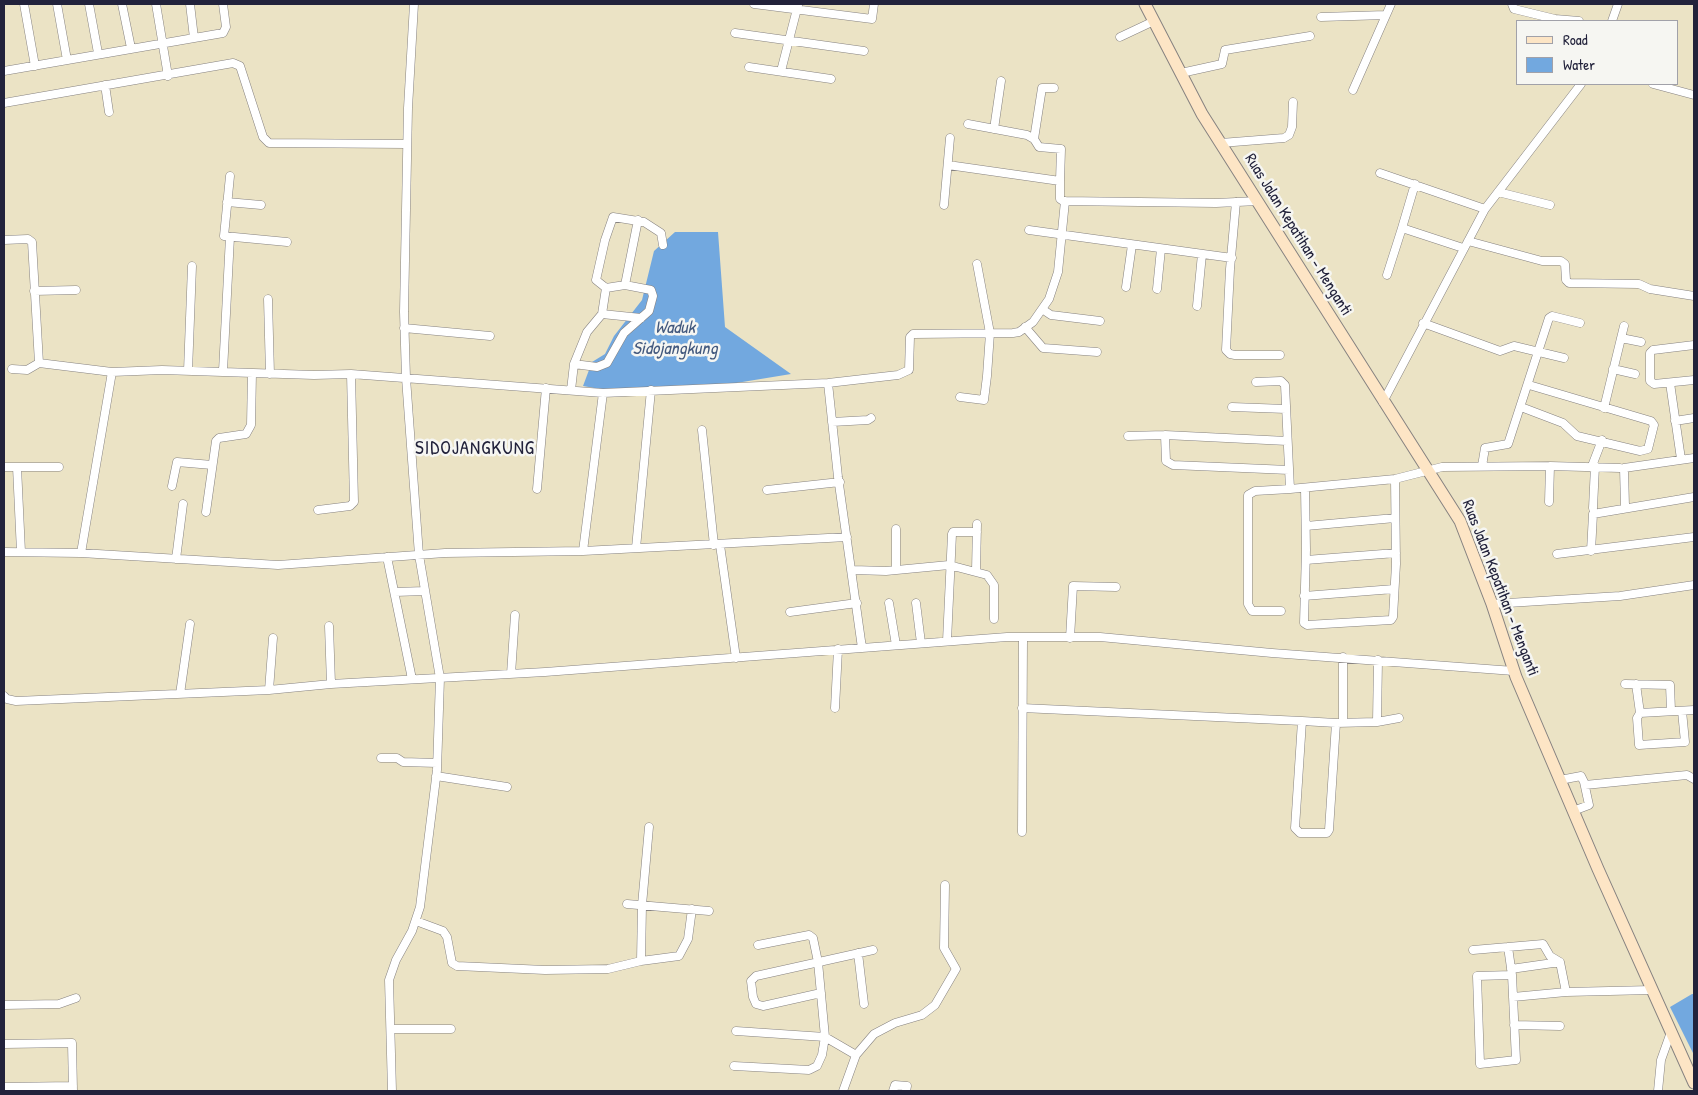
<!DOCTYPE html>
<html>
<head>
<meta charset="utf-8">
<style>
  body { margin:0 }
  #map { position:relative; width:1698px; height:1095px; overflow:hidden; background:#ebe3c5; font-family:"Patrick Hand",sans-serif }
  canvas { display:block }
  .frame { position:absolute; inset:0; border:5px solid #22223b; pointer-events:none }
  .legend { position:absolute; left:1516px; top:20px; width:162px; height:65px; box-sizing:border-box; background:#f6f6f2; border:1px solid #a1a1a9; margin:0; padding:6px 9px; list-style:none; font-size:15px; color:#22223b }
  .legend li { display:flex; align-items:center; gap:10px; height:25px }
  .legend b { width:25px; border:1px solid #a1a1a9 }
</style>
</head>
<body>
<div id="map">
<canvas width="1698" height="1095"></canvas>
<div class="frame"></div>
<ul class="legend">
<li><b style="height:6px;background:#fde5c5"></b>Road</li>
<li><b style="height:14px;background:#72a8df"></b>Water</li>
</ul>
</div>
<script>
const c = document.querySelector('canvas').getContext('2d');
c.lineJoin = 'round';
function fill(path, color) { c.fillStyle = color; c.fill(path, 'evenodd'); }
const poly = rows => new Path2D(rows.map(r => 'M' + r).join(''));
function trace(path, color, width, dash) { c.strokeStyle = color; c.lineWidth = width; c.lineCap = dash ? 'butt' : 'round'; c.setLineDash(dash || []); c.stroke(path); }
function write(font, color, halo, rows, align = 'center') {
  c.font = font + ' "Patrick Hand",sans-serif'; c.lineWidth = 5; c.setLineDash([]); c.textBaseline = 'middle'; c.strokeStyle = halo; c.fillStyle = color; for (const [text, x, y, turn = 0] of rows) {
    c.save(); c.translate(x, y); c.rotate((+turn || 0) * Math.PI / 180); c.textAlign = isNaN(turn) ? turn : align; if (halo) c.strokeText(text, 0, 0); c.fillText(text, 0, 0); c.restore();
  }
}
fill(poly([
  [675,232,718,232,725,327,791,374,718,386,617,392,583,386,592,362,605,354,614,336,642,300,654,251],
  [1692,994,1694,994,1694,1055,1670,1007]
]), '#72a8df');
const minor = poly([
  [24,4,35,66],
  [57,4,67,60],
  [89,4,98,53],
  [122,4,131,48],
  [156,4,168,76],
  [190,4,194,38],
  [754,4,872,19,874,4],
  [1512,4,1514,9,1555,19,1579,21],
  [1321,17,1386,15],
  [1612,21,1618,4],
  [735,33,864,51],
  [1120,37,1154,21],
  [749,67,831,79],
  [4,71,223,33,226,27,223,4],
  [781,71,798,5],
  [1181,73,1222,64,1225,50,1310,36],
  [1653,84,1694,95],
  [105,85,109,112],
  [1353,90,1391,4],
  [4,103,233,63,240,66,263,137,269,143,407,144],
  [968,124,1027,135,1034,139,1039,147,1061,149,1060,181,1060,199,1063,201,1216,203,1258,201],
  [994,129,1001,81],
  [1034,139,1042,88,1054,88],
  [1221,143,1284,138,1289,135,1292,127,1293,102],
  [948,165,1060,181],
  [1380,173,1485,209],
  [230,176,224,236,287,242],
  [1415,184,1402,228,1463,248],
  [1498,192,1550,205],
  [227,202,261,205],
  [1236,202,1230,269,1226,350,1230,354,1235,355,1280,355],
  [944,205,950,138],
  [1029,230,1232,258],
  [4,240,28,239,32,242,39,363],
  [1468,241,1542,261,1561,261,1565,264,1566,280,1569,283,1639,284,1650,289,1694,296],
  [1387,275,1402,228],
  [625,285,638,220],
  [1126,287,1132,245],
  [606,288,596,280,605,240,613,217,644,222,661,233,663,245],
  [1157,289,1161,249],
  [34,291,76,290],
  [268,299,270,374],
  [1197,306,1202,254],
  [1042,309,1051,315,1100,321],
  [602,314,641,318],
  [1423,323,1500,351,1514,346,1564,358],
  [1025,327,1043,348,1097,352],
  [404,328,490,336],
  [1621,338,1641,342],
  [1694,345,1653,350,1650,353,1650,381,1654,384,1694,380],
  [12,369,27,370,39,363,112,372,162,370,314,375,351,374,603,393,828,383,898,375,909,370,910,337,913,334,1013,333,1019,332,1033,322,1049,299,1058,272,1065,201],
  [1613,369,1635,374],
  [188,371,192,266],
  [223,371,230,237],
  [1256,382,1281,381,1285,385,1290,489,1395,479,1442,467,1550,466,1620,468],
  [828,383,838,477,862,648],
  [1670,383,1681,459],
  [571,390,574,364,597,367,607,363,624,333,649,311,653,296,651,290,625,285,606,288,602,314,587,332,574,364],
  [960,397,984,400,987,376,990,333,977,264],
  [1383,402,1485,209,1581,84],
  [1232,407,1286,409],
  [1521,407,1563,423,1577,436,1640,451,1648,449,1654,425,1651,421,1529,385],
  [1604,408,1624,326],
  [1675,421,1694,418],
  [832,422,868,420,871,418],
  [702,430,714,545],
  [1165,435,1166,461,1173,465,1289,470],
  [1128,436,1165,435,1287,441],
  [1482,466,1485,448,1508,444,1509,441,1549,318,1552,316,1580,323],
  [1592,466,1602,440],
  [4,467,59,467],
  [17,467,21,552],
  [172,486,177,462,212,465],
  [1305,488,1306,550,1304,623,1307,625,1391,620,1393,617,1396,564,1395,479],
  [537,489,546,388],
  [767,490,840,482],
  [1549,502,1550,466],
  [1625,507,1624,468,1694,458],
  [1593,508,1595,466],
  [318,510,350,506,354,502,351,374],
  [206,512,216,441,219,438,246,434,251,425,252,373],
  [1306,526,1395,518],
  [896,529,896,570],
  [720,545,736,658],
  [636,548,651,390],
  [583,551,603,393],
  [1591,551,1593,514,1694,497],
  [4,552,81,553,278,565,445,553,583,551,847,537],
  [81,553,112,372],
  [1557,554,1694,537],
  [387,557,412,679],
  [176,559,183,504],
  [1306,560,1396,553],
  [853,570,886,571,949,565,987,575,994,585,994,619],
  [976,571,977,524],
  [395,592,425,591],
  [1304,596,1394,589],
  [889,603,896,645],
  [916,603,921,643],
  [1492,604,1620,596,1694,585],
  [1281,611,1252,611,1248,604,1248,495,1255,491,1290,489],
  [790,612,857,603],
  [329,626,331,684],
  [273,638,269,690,331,684,545,672,1007,637,1100,637,1272,653,1514,671],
  [1070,638,1073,586,1116,587],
  [947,641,952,534,953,532,977,532],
  [1343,657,1343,722],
  [1378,660,1377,722,1399,718],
  [511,674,515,615],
  [1625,684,1670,685,1671,711],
  [1636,684,1640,713,1637,718,1639,745,1685,742,1682,711],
  [180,694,190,624],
  [4,696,7,699,16,701,269,690],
  [835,708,838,649],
  [1022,708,1302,721,1295,828,1300,833,1327,833,1329,830,1336,723,1377,722],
  [1640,713,1694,710],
  [1302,721,1336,723],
  [381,758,397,758,403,762,437,763],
  [436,776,507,787],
  [1560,780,1581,776,1584,782,1589,805,1573,811],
  [1585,785,1687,775,1694,779],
  [1022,832,1023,638],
  [627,904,709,911],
  [416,921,443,931,447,937,452,963,457,966,545,970,608,969,641,961,642,905,649,827],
  [1508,947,1512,975,1516,1060,1480,1064,1477,976,1512,975],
  [1473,950,1543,944,1550,956,1560,962,1566,992],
  [858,953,864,1004],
  [641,961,679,956,688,939,692,909],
  [1511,969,1560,962],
  [821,993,763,1006,756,1004,753,997,751,981,756,976,873,950],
  [1513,997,1566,992,1652,990],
  [4,1005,59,1004,76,998],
  [1514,1025,1560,1026],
  [391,1029,451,1029],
  [736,1031,825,1037,856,1055],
  [4,1044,72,1043,73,1091],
  [734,1066,809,1070,817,1066,822,1055,825,1037,818,962,813,938,809,935,758,945],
  [4,1087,73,1086],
  [392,1091,389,980,396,960,412,931,420,907,437,770,440,678,419,555,406,378,404,312,408,108,414,4],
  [843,1091,856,1055,874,1034,895,1023,922,1015,935,1005,956,969,944,948,945,885],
  [893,1091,895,1085,907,1086,906,1091],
  [1658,1091,1661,1060,1671,1032]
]);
const secondary = poly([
  [1145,4,1202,114,1460,521,1492,604,1516,677,1598,869,1694,1083]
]);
trace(minor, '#868280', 9);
trace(secondary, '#868280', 13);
trace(minor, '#fff', 8);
trace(secondary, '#fde5c5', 11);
write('16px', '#22223b', '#f6f6f2', [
  ["Ruas Jalan Kepatihan - Menganti",1298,235,58],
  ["Ruas Jalan Kepatihan - Menganti",1500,588,69]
]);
write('italic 18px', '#42587d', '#f6f6f2', [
  ["Waduk",675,328],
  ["Sidojangkung",675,349]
]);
c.letterSpacing = '1px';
write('19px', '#22223b', '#f6f6f2', [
  ["SIDOJANGKUNG",475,449]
]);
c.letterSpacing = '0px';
</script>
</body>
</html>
